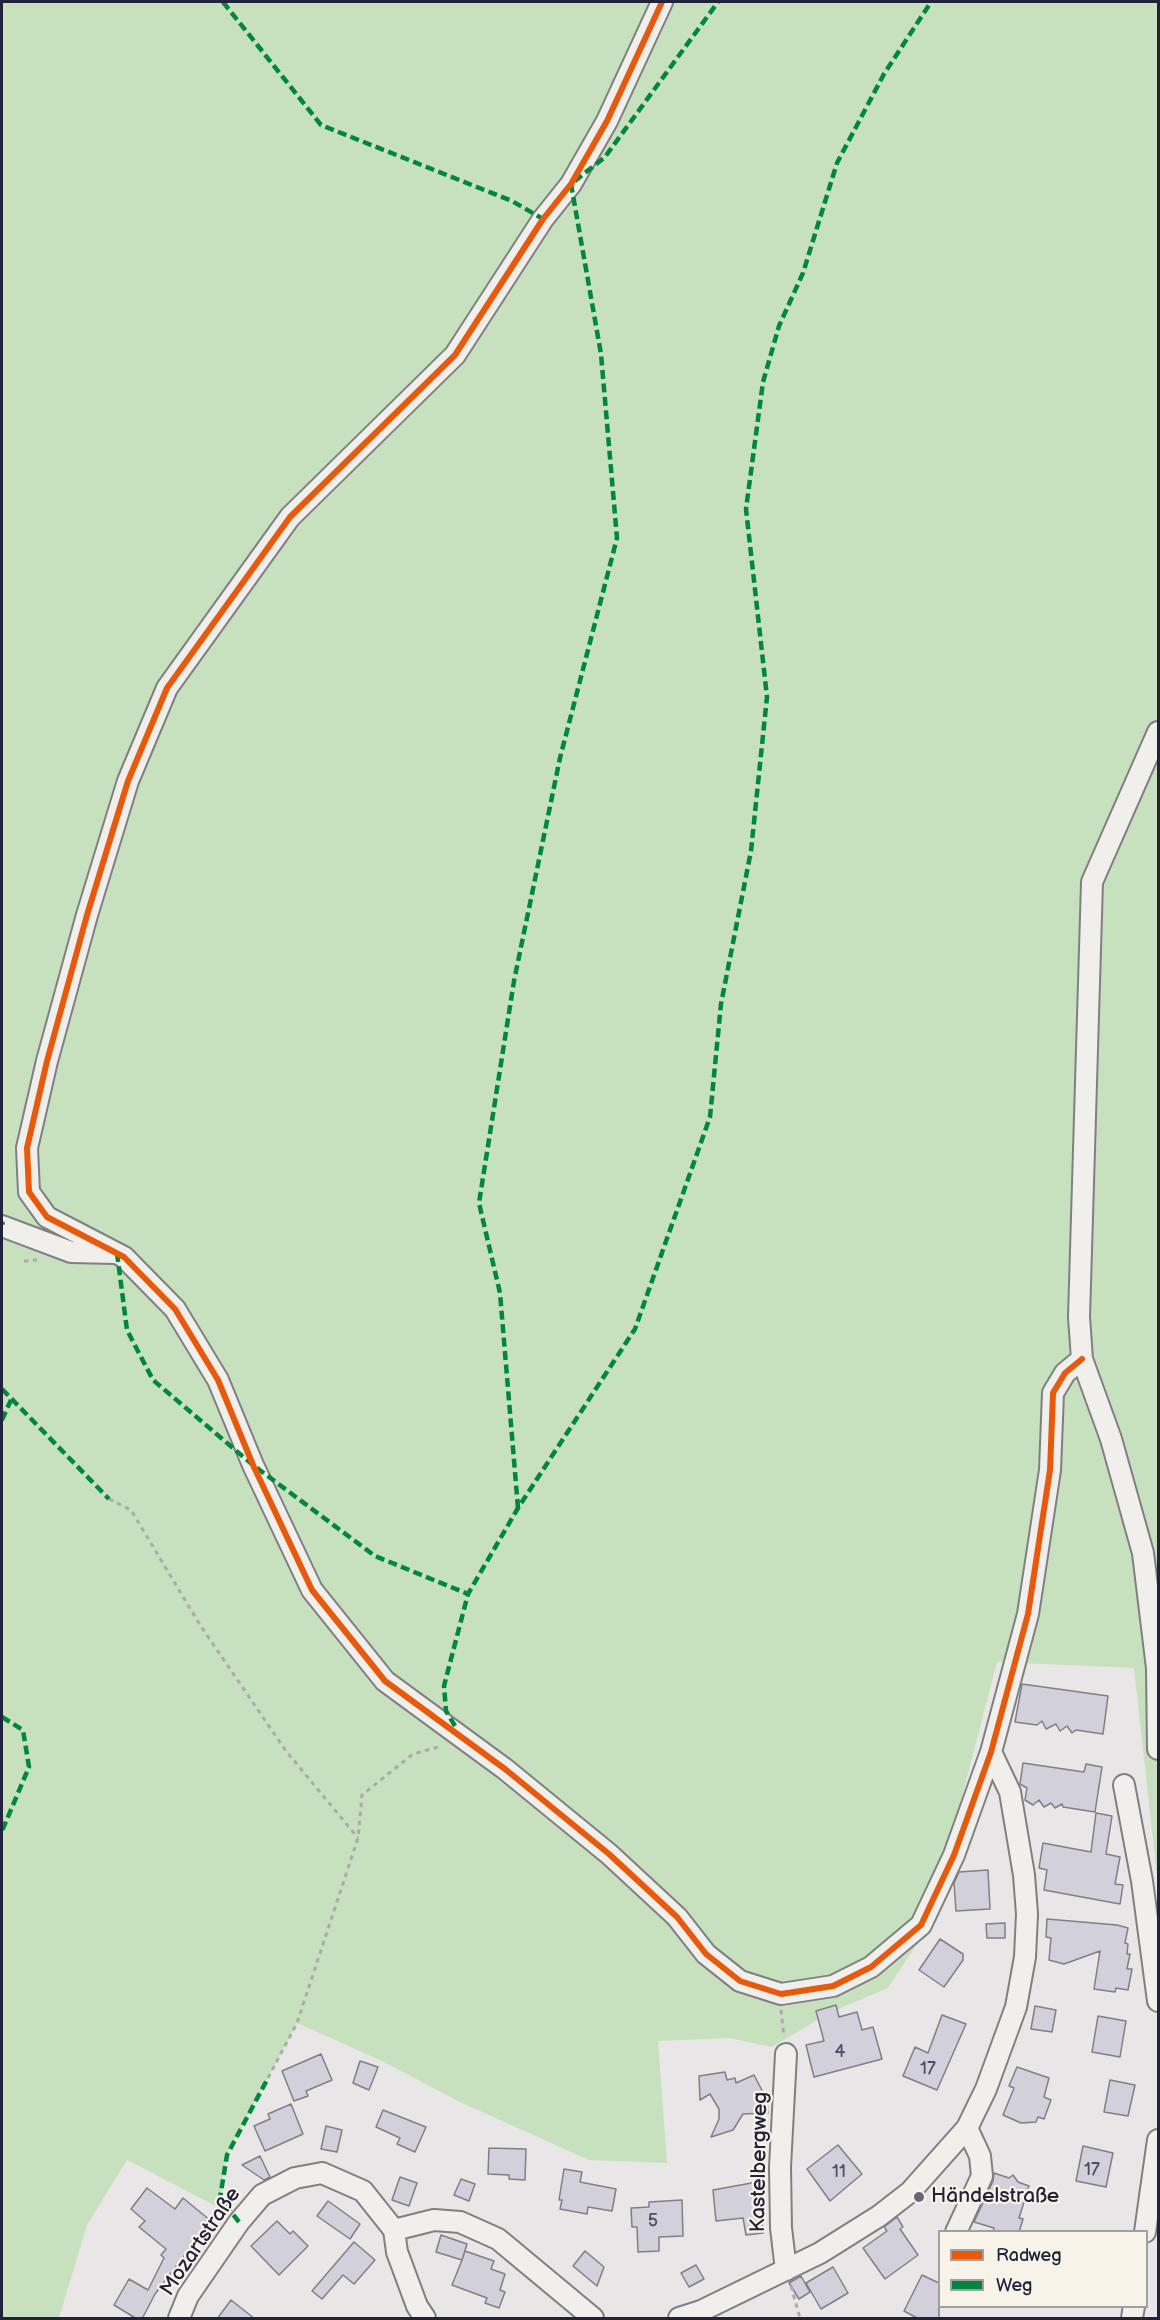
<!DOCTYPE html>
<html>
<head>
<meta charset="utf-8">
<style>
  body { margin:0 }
  #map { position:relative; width:1160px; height:2320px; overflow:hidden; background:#e9e6e7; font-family:"Balsamiq Sans",sans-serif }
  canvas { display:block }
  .frame { position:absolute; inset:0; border:3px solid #22223b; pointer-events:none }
  .legend { position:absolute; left:938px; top:2230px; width:210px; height:78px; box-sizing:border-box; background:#f7f3e8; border:2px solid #a29fa3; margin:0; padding:8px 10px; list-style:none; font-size:18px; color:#22223b }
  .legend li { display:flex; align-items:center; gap:12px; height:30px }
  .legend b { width:30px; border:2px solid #a29fa3 }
</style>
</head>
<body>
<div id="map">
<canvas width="1160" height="2320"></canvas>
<div class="frame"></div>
<ul class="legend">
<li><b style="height:8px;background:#e8590c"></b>Radweg</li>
<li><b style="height:8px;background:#00873e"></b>Weg</li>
</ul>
</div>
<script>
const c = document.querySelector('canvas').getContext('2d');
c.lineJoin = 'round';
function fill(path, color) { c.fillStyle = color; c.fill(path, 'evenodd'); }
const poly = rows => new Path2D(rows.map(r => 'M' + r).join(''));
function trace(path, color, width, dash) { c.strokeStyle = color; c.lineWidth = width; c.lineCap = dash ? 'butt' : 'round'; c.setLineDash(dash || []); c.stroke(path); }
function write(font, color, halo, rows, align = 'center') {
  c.font = font + ' "Balsamiq Sans",sans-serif'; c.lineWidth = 4.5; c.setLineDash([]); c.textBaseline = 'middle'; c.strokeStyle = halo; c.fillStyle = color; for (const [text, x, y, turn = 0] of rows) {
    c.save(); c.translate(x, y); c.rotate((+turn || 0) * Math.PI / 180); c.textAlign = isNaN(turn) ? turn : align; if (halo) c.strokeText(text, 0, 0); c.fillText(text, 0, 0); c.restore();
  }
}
fill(poly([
  [2,2,1158,2,1158,1885,1134,1668,997,1662,928,1927,888,1988,829,2013,772,2047,729,2038,658,2041,667,2163,589,2160,460,2102,380,2060,297,2023,227,2155,220,2198,216,2206,127,2160,87,2225,59,2318,2,2318]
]), '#c7e0bd');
const building = poly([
  [1022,1684,1108,1696,1103,1734,1076,1730,1072,1733,1067,1726,1060,1731,1056,1724,1046,1729,1042,1721,1037,1725,1015,1722,1022,1684],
  [1023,1763,1084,1772,1086,1764,1102,1767,1095,1812,1063,1807,1062,1804,1055,1808,1051,1803,1044,1807,1039,1800,1033,1805,1025,1800,1027,1788,1020,1784,1023,1763],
  [1096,1813,1112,1816,1106,1854,1120,1857,1115,1884,1123,1885,1120,1904,1044,1890,1047,1870,1039,1868,1043,1843,1091,1852,1096,1813],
  [988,1870,990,1909,956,1911,954,1883,959,1872,988,1870],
  [1047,1919,1117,1925,1128,1928,1125,1943,1128,1944,1127,1954,1130,1954,1127,1969,1132,1969,1128,1990,1116,1988,1115,1992,1094,1989,1100,1951,1064,1964,1049,1960,1051,1938,1046,1937,1047,1919],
  [1005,1923,1005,1938,987,1938,986,1924,1005,1923],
  [940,1939,963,1954,963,1960,944,1987,919,1970,940,1939],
  [836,2005,839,2017,857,2012,862,2030,873,2027,882,2059,814,2077,806,2045,824,2041,816,2011,836,2005],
  [1035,2006,1056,2010,1052,2032,1031,2029,1035,2006],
  [942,2015,966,2024,937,2090,903,2076,915,2047,928,2053,942,2015],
  [1098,2016,1126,2021,1120,2057,1092,2052,1098,2016],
  [321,2054,332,2080,306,2091,308,2096,294,2101,282,2071,321,2054],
  [360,2061,378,2067,369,2090,353,2083,360,2061],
  [1017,2067,1049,2078,1044,2097,1051,2100,1044,2119,1038,2117,1036,2122,1021,2123,1003,2115,1014,2088,1009,2086,1017,2067],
  [725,2072,727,2080,735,2078,736,2083,754,2075,767,2100,768,2113,743,2114,733,2130,711,2137,719,2119,719,2109,710,2094,700,2100,699,2076,725,2072],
  [1110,2080,1135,2085,1128,2116,1104,2112,1110,2080],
  [291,2104,303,2134,265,2151,254,2126,270,2119,268,2114,291,2104],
  [383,2110,426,2127,415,2152,397,2144,400,2138,376,2127,383,2110],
  [326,2126,342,2130,337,2152,321,2149,326,2126],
  [838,2145,862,2174,830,2201,807,2169,838,2145],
  [1083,2146,1113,2153,1106,2187,1076,2181,1083,2146],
  [489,2148,526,2149,525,2180,509,2179,509,2175,488,2174,489,2148],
  [260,2156,270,2177,264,2180,242,2165,260,2156],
  [564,2169,582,2172,580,2182,616,2189,612,2211,588,2207,587,2214,560,2209,562,2200,559,2200,564,2169],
  [994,2173,1009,2178,1013,2175,1018,2182,1029,2186,1019,2218,1023,2219,1019,2232,993,2232,994,2228,974,2222,993,2181,994,2173],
  [400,2177,417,2183,409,2206,392,2200,400,2177],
  [461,2179,475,2184,469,2201,454,2195,461,2179],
  [757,2182,763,2233,746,2235,743,2218,716,2221,713,2190,757,2182],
  [147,2188,175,2209,183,2198,211,2221,155,2294,142,2319,137,2319,114,2305,129,2279,148,2290,164,2258,161,2255,166,2249,139,2227,145,2221,131,2209,147,2188],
  [682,2200,683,2236,659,2237,659,2251,638,2252,637,2227,632,2227,631,2208,649,2207,649,2202,682,2200],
  [328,2201,360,2224,350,2239,317,2216,328,2201],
  [897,2217,903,2227,900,2229,918,2255,885,2279,863,2248,887,2231,884,2227,897,2217],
  [277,2221,290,2234,293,2231,308,2246,279,2275,251,2246,277,2221],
  [441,2235,467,2244,462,2260,465,2251,494,2261,491,2269,505,2274,500,2290,505,2292,499,2308,485,2303,487,2298,452,2285,462,2260,436,2252,441,2235],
  [354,2242,375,2260,354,2284,343,2275,322,2299,312,2291,354,2242],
  [585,2251,604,2267,597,2286,573,2266,585,2251],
  [696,2265,704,2279,689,2287,681,2273,696,2265],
  [833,2267,848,2293,821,2309,806,2283,833,2267],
  [922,2275,939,2283,939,2319,919,2319,904,2311,922,2275],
  [801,2276,810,2292,799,2299,789,2283,801,2276],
  [231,2300,255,2319,217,2319,231,2300]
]);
fill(building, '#d2d0da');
trace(building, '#807f84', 1.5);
const minor = poly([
  [662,2,607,121,571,184,543,219,455,355,290,517,167,688,128,781,87,915,47,1061,27,1148,29,1192,47,1217,124,1257,175,1309,218,1380,253,1465,312,1590,385,1681,505,1769,609,1854,677,1917,706,1954,740,1981,781,1994,833,1986,871,1967,921,1925,954,1855,991,1752,1028,1614,1050,1470,1053,1393,1065,1373,1082,1359],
  [1158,732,1092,882,1079,1317,1082,1359,1111,1439,1143,1553,1157,1668,1158,1749],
  [2,1226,71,1252,115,1253],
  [1124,1785,1142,1881,1158,2001],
  [394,2230,434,2220,460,2222,498,2239,593,2318],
  [956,2232,982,2176,980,2156,967,2128],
  [1145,2232,1158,2140],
  [786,2270,781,2228,780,2167,786,2054],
  [179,2318,188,2296,239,2222,262,2195,295,2178,322,2173,363,2191,394,2230,397,2252,417,2306,425,2318],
  [679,2318,701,2311,820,2253,879,2216,910,2192,967,2128,986,2089,1016,2007,1025,1957,1027,1914,1024,1875,1010,1792,991,1752],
  [1132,2318,1134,2306]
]);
trace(minor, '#807f84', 24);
trace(poly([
  [24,1261,37,1260],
  [109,1499,131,1510,200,1625,286,1751,358,1838],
  [781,2010,784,2037],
  [268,2078,297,2023,358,1838,362,1795,413,1754,442,1746],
  [791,2286,800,2318]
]), '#acaaac', 3, [4.5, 4.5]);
trace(minor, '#f1efec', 20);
trace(poly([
  [223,2,321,125,512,201,543,219],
  [2,1222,3,1225],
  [117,1253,127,1330,153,1380,253,1465,375,1556,468,1594],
  [2,1389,109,1499],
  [2,1420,11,1400],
  [518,1508,500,1293,479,1203,514,981,560,758,617,538,601,354,571,184,605,157,718,2],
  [2,1717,23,1730,29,1767,2,1831],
  [455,1726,446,1711,444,1686,468,1594,518,1508,635,1329,710,1117,721,1004,751,851,767,697,746,509,763,382,779,326,803,273,837,163,884,74,931,2],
  [239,2222,220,2198,227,2155,268,2078]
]), '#00873e', 4.5, [9, 4.5]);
trace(poly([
  [662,2,607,121,571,184,543,219,455,355,290,517,167,688,128,781,87,915,47,1061,27,1148,29,1192,47,1217,124,1257,175,1309,218,1380,253,1465,312,1590,385,1681,505,1769,609,1854,677,1917,706,1954,740,1981,781,1994,833,1986,871,1967,921,1925,954,1855,991,1752,1028,1614,1050,1470,1053,1393,1065,1373,1082,1359]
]), '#e8590c', 6);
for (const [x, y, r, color] of [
  [919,2197,6,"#686777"]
]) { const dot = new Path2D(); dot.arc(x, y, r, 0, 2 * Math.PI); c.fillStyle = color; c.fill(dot); trace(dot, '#f7f3e8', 2); }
write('18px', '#4e4e63', null, [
  ["4",840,2052],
  ["17",928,2069],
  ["17",1092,2170],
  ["11",839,2172],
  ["5",653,2221]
]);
write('21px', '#22223b', '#f7f3e8', [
  ["Kastelbergweg",760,2162,-89],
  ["Mozartstraße",201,2242,-56]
]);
write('21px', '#22223b', '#f7f3e8', [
  ["Händelstraße",931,2197]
], 'left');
</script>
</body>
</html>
